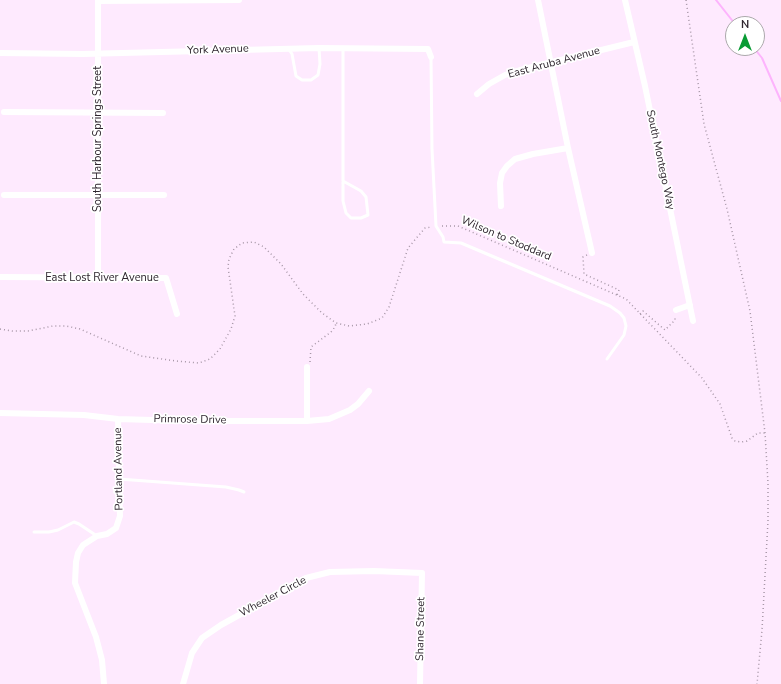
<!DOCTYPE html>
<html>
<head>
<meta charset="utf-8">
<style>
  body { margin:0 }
  #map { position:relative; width:781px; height:684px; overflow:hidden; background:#feeafe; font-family:"Nunito Sans",sans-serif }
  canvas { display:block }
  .north { position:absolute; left:725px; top:16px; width:40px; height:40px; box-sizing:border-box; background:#fff; border:1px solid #aba8ab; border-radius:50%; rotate:0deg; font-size:11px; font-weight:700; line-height:16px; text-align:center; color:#2e252e }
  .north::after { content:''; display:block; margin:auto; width:14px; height:18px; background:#089b34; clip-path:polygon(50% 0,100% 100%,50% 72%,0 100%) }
</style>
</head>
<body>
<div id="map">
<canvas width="781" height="684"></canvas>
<div class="north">N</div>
</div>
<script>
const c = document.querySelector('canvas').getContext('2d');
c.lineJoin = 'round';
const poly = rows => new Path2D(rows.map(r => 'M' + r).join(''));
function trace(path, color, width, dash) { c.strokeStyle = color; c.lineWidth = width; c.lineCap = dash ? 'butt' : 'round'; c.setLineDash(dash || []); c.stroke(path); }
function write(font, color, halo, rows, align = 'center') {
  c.font = font + ' "Nunito Sans",sans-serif'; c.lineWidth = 3.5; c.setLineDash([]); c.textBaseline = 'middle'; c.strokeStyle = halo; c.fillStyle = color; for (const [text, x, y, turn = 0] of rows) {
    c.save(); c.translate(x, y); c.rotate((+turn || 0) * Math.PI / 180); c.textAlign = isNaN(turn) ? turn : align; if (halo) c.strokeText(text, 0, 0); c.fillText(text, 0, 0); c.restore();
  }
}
trace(poly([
  [716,0,735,24],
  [754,48,762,58,781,101]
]), '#fdb4fd', 2);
trace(poly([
  [686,0,704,124,727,209,750,311,765,433,768,483,768,521,762,630,757,684],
  [442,226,458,226,626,299,702,378,720,404,732,438,735,441,741,442,747,441,758,433,765,433],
  [587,255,583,257,584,274,619,290,617,295],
  [640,314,643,311,665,330,675,320,675,316],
  [0,329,12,331,28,331,53,326,66,326,80,329,141,356,176,361,199,363,210,359,220,349,231,329,235,316,228,267,229,259,234,249,242,243,254,242,264,247,281,264,303,294,322,313,336,323,349,326,367,324,382,318,389,307,408,248,425,228,432,227],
  [310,362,311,347,331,332,335,327,336,323]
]), '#a898a8', 1.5, [1, 3]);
trace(poly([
  [288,48,292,54,296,76,302,80,311,80,318,75,320,64,319,48],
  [343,48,343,181],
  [431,58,432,149,436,226,443,237,444,242,461,243,610,306,620,313,624,318,626,326,624,335,607,359],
  [343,181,361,191,366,197,368,215,361,218,351,218,346,213,343,201,343,181],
  [119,479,226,487,239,490,244,492],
  [34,532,49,532,58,530,74,522,79,524,97,536]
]), '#fff', 3);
trace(poly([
  [98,0,98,278],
  [538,0,568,148,592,253],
  [625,0,645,86,693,321],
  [98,1,239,0],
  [0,53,83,54,319,48,428,49,431,57],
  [477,94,489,84,505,75,520,70,634,42],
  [4,112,163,113],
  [4,195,164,195],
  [501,206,500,183,502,173,507,166,515,159,533,154,568,148],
  [0,277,166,278,177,314],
  [676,310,690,305],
  [307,367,307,421],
  [0,413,84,415,118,419,185,421,307,421,329,419,350,410,358,404,369,391],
  [104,684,102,660,96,637,75,583,76,562,78,553,83,545,97,536,107,534,116,528,120,516,118,419],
  [183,684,192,653,202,638,221,625,306,578,330,572,374,571,422,573,420,684]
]), '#fff', 6);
write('11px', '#2e252e', '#fff', [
  ["York Avenue",218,50,-2],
  ["East Aruba Avenue",554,63,-15],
  ["South Harbour Springs Street",98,139,-90],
  ["South Montego Way",660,160,78],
  ["Wilson to Stoddard",506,239,23],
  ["East Lost River Avenue",102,278],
  ["Primrose Drive",190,420,1],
  ["Portland Avenue",119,469,-91],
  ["Wheeler Circle",273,597,-28],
  ["Shane Street",421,629,-89]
]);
</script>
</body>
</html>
